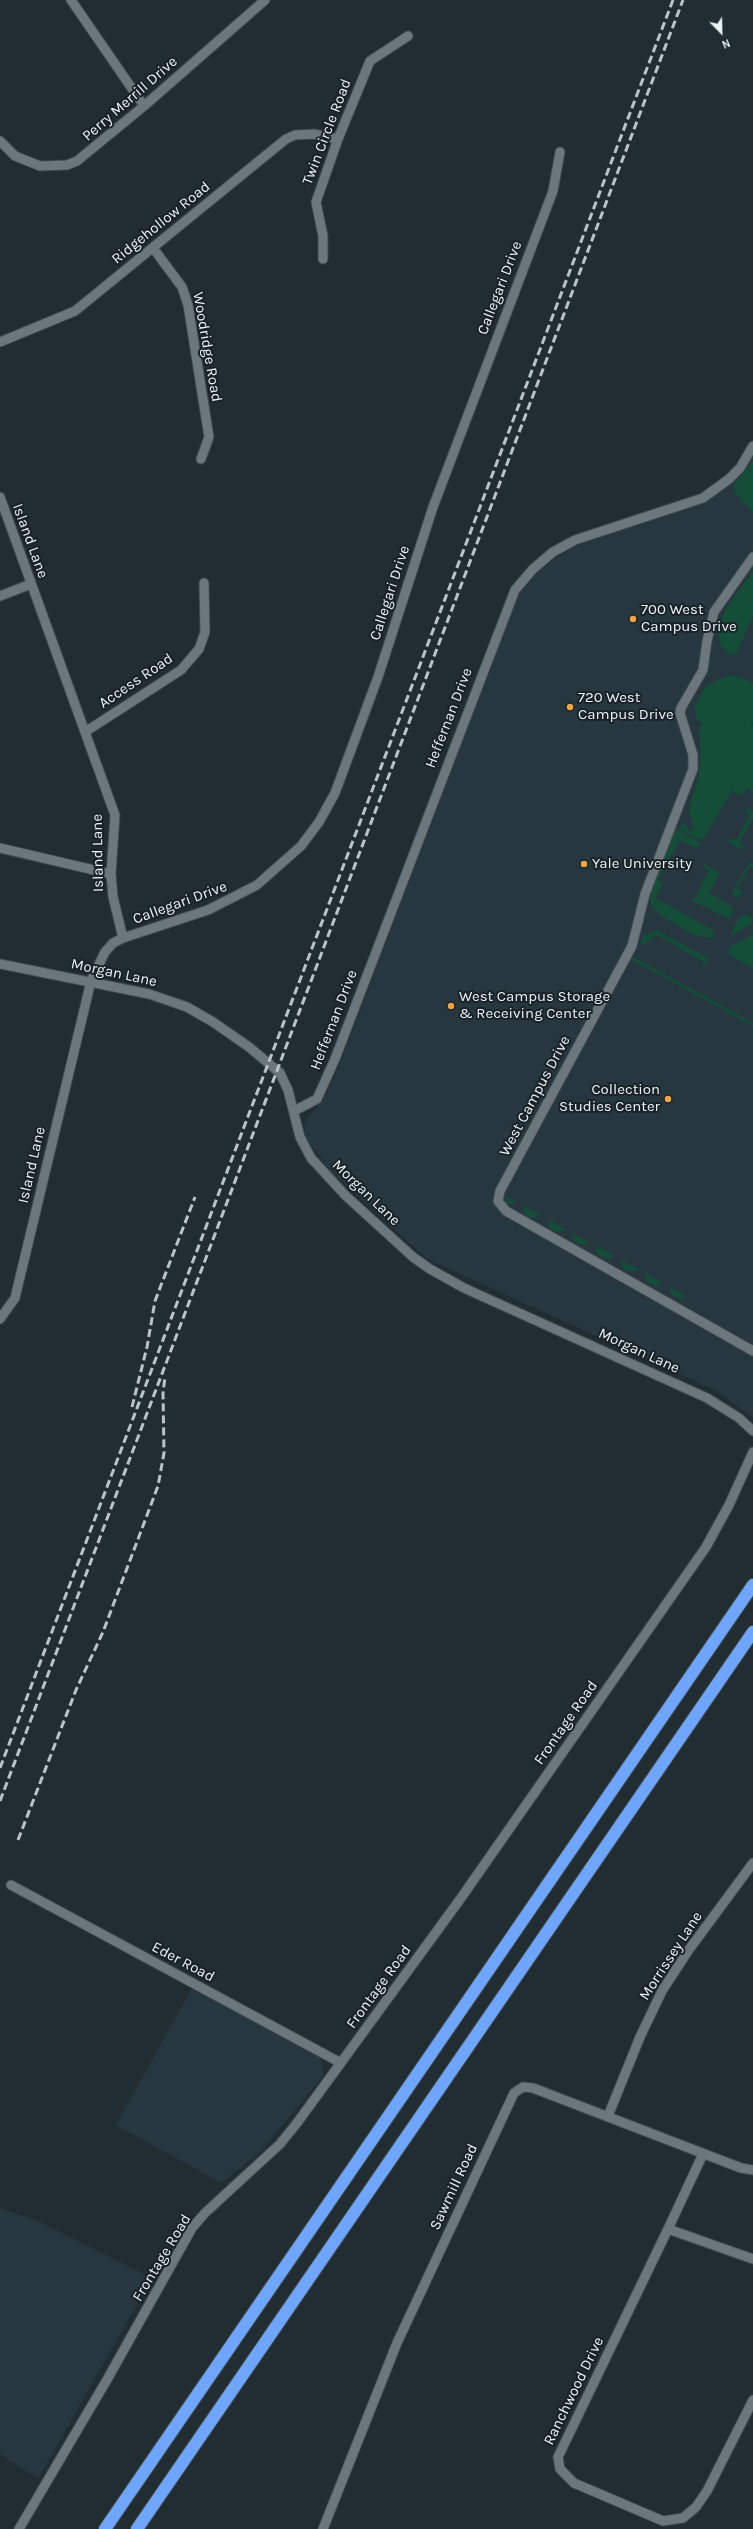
<!DOCTYPE html>
<html>
<head>
<meta charset="utf-8">
<style>
  body { margin:0 }
  #map { position:relative; width:753px; height:2529px; overflow:hidden; background:#222d31; font-family:Karla,sans-serif }
  canvas { display:block }
  .north { position:absolute; left:701px; top:12px; width:40px; height:40px; -webkit-text-stroke:3px #192327; paint-order:stroke; rotate:157deg; font-size:11px; font-weight:700; line-height:16px; text-align:center; color:#ecf3f6 }
  .north::after { content:''; display:block; margin:auto; width:14px; height:18px; background:#ecf3f6; clip-path:polygon(50% 0,100% 100%,50% 72%,0 100%) }
</style>
</head>
<body>
<div id="map">
<canvas width="753" height="2529"></canvas>
<div class="north">N</div>
</div>
<script>
const c = document.querySelector('canvas').getContext('2d');
c.lineJoin = 'round';
function fill(path, color) { c.fillStyle = color; c.fill(path, 'evenodd'); }
const poly = rows => new Path2D(rows.map(r => 'M' + r).join(''));
function trace(path, color, width, dash) { c.strokeStyle = color; c.lineWidth = width; c.lineCap = dash ? 'butt' : 'round'; c.setLineDash(dash || []); c.stroke(path); }
function write(font, color, halo, rows, align = 'center') {
  c.font = font + ' Karla,sans-serif'; c.lineWidth = 4; c.setLineDash([]); c.textBaseline = 'middle'; c.strokeStyle = halo; c.fillStyle = color; for (const [text, x, y, turn = 0] of rows) {
    c.save(); c.translate(x, y); c.rotate((+turn || 0) * Math.PI / 180); c.textAlign = isNaN(turn) ? turn : align; if (halo) c.strokeText(text, 0, 0); c.fillText(text, 0, 0); c.restore();
  }
}
fill(poly([
  [753,457,753,1418,717,1391,427,1259,332,1173,306,1138,304,1126,307,1119,324,1099,341,1061,518,596,536,574,556,558,578,545,704,504,731,484],
  [193,1986,320,2056,324,2075,261,2151,221,2183,116,2125],
  [0,2208,38,2221,152,2278,38,2479,0,2454]
]), '#26373f');
fill(poly([
  [753,461,753,512,735,493,733,486],
  [753,571,753,616,736,654,731,655,720,645,718,627,725,610],
  [728,675,741,677,753,683,753,721,751,726,753,727,753,792,747,788,742,795,732,791,702,841,679,829,683,823,691,831,694,828,689,813,690,805,699,775,701,753,699,732,702,723,696,719,695,706,706,686],
  [747,808,753,811,753,819,739,843,745,847,742,850,727,841,729,838,736,841,750,815,744,811],
  [675,829,701,843,697,849,680,840,658,880,663,884,655,898,713,930,714,937,712,938,694,935,661,916,651,905,650,892],
  [749,863,753,863,753,868,750,866,738,886,736,885],
  [705,864,720,873,709,893,732,907,733,911,729,919,693,901,709,871,703,867],
  '732.5 893a4.5 4.5 0 1 1 9 0a4.5 4.5 0 1 1-9 0Z',
  [747,914,753,918,752,924,732,935,731,933,740,916],
  [657,930,709,959,707,964,656,934,645,944,640,944,643,936],
  [753,935,753,968,729,955,728,951,731,946],
  [621,954,630,955,753,1023,753,1026],
  [505,1196,516,1202,515,1203,507,1204],
  [524,1206,540,1215,540,1216,533,1218,524,1214],
  [548,1219,564,1229,564,1230,557,1232,549,1227],
  [572,1233,589,1242,588,1243,582,1245,573,1240],
  [597,1246,613,1255,613,1257,606,1259,597,1254],
  [621,1260,638,1269,637,1270,631,1272,622,1267],
  [645,1273,662,1282,661,1283,656,1286,646,1281],
  [670,1287,686,1296,686,1297,681,1299,671,1294]
]), '#154e38');
const minor = poly([
  [71,0,144,106],
  [0,141,15,156,40,166,67,165,77,161,144,106,265,0],
  [153,248,182,287,188,305,209,437,201,459],
  [323,259,323,236,316,202,338,139,370,61,408,36],
  [0,342,75,311,286,139,295,135,314,134,338,139],
  [0,497,115,815,111,874,113,897,123,938,113,943,105,952,91,981,15,1298,0,1319],
  [753,557,714,612,707,641,703,670,681,708,680,713,693,755,693,769,645,894,632,946,500,1191,498,1201,506,1211,753,1351],
  [0,596,31,584],
  [85,732,181,670,199,649,205,632,204,583],
  [0,848,111,874],
  [123,938,208,910,257,885,301,846,319,822,335,793,378,677,433,507,553,191,560,152],
  [0,964,149,994,187,1007,213,1022,249,1047,280,1073,288,1090,300,1137,311,1158,346,1196,413,1257,430,1269,464,1288,707,1398,739,1418,753,1431],
  [294,1111,317,1099,335,1059,515,590,533,569,553,552,575,540,703,498,729,479,740,468,753,446],
  [11,1885,341,2063],
  [608,2116,640,2037,662,1991,688,1951,753,1863],
  [668,2229,703,2154],
  [753,2259,668,2229,558,2457,560,2469,574,2483,663,2521,683,2518,696,2507,707,2491,753,2400],
  [19,2529,108,2378,192,2228,205,2213,280,2144,297,2123,461,1898,706,1547,729,1505,753,1452],
  [323,2529,397,2343,514,2093,523,2087,533,2088,741,2168,753,2170]
]);
const highway = poly([
  [105,2529,753,1585],
  [137,2529,753,1632]
]);
trace(minor, '#414a4e', 11);
trace(highway, '#414a4e', 14);
trace(minor, '#6c777d', 9);
trace(highway, '#6ea5fe', 12);
trace(poly([
  [132,1407,147,1347,155,1301,195,1197],
  [0,1768,673,0],
  [0,1801,683,0],
  [18,1840,76,1690,103,1632,158,1486,164,1453,163,1393,165,1377]
]), '#bbc3c7', 3, [8, 4]);
for (const [x, y, r, color] of [
  [633,619,4,"#f3a443"],
  [570,707,4,"#f3a443"],
  [584,864,4,"#f3a443"],
  [451,1006,4,"#f3a443"],
  [668,1099,4,"#f3a443"]
]) { const dot = new Path2D(); dot.arc(x, y, r, 0, 2 * Math.PI); c.fillStyle = color; c.fill(dot); trace(dot, '#192327', 1.5); }
write('15px', '#ecf3f6', '#192327', [
  ["Perry Merrill Drive",130,99,-41],
  ["Twin Circle Road",327,132,-69],
  ["Ridgehollow Road",161,223,-39],
  ["Callegari Drive",500,288,-69],
  ["Woodridge Road",207,347,80],
  ["Island Lane",30,541,70],
  ["Callegari Drive",390,593,-72],
  ["Access Road",136,681,-34],
  ["Heffernan Drive",449,718,-69],
  ["Island Lane",98,853,-91],
  ["Callegari Drive",180,903,-20],
  ["Morgan Lane",114,973,12],
  ["Heffernan Drive",334,1020,-69],
  ["West Campus Drive",535,1096,-62],
  ["Island Lane",32,1165,-77],
  ["Morgan Lane",366,1193,44],
  ["Morgan Lane",639,1351,25],
  ["Frontage Road",566,1723,-55],
  ["Morrissey Lane",671,1956,-57],
  ["Eder Road",183,1962,28],
  ["Frontage Road",379,1987,-54],
  ["Sawmill Road",454,2187,-65],
  ["Frontage Road",162,2258,-59],
  ["Ranchwood Drive",574,2391,-64]
]);
write('15px', '#ecf3f6', '#192327', [
  ["700 West",641,610],
  ["Campus Drive",641,627],
  ["720 West",578,698],
  ["Campus Drive",578,715],
  ["Yale University",592,864],
  ["West Campus Storage",459,997],
  ["& Receiving Center",459,1014],
  ["Collection",660,1090,"right"],
  ["Studies Center",660,1107,"right"]
], 'left');
</script>
</body>
</html>
